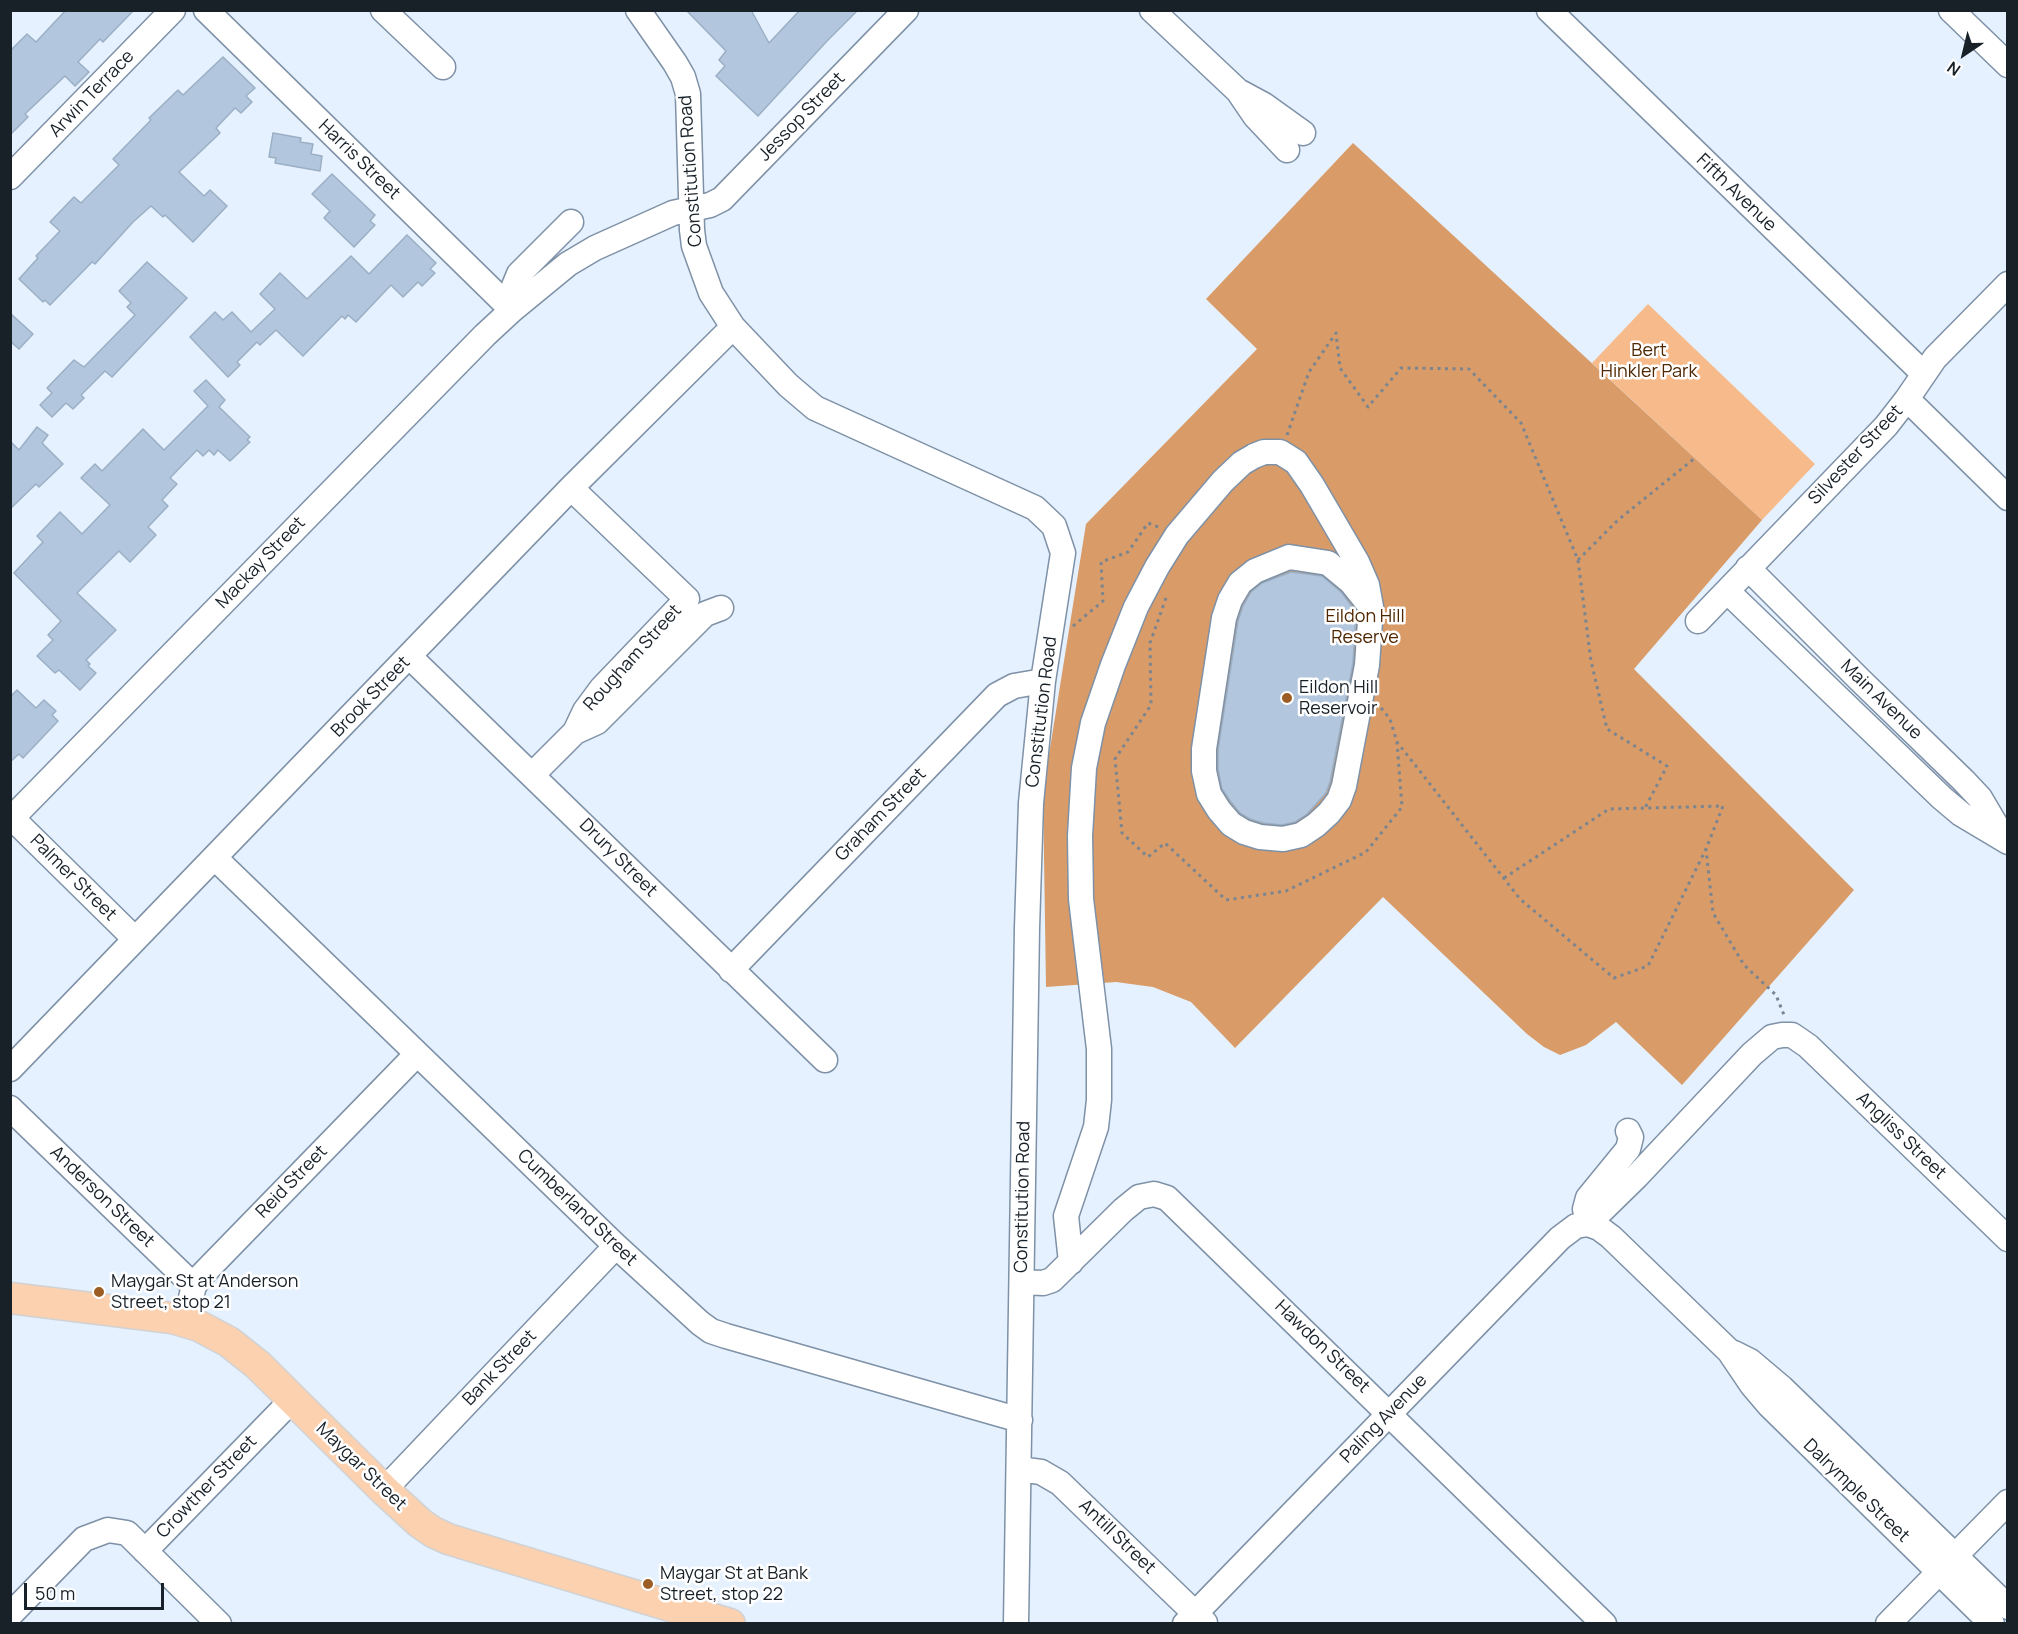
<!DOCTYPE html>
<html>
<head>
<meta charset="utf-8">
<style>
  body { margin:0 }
  #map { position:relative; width:2018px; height:1634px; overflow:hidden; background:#e5f1ff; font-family:Manrope,sans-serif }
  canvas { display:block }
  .frame { position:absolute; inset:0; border:12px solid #182028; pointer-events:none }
  .north { position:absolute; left:1934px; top:24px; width:60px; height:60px; -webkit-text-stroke:4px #fff; paint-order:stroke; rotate:215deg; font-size:16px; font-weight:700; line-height:24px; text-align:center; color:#182028 }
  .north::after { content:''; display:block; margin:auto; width:21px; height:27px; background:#182028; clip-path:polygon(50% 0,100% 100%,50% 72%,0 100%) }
  .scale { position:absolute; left:24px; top:1583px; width:140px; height:27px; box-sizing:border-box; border:3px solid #182028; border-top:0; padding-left:8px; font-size:18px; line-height:21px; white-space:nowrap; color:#182028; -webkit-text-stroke:4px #fff; paint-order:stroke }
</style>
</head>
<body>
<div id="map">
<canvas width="2018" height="1634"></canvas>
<div class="frame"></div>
<div class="north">N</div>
<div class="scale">50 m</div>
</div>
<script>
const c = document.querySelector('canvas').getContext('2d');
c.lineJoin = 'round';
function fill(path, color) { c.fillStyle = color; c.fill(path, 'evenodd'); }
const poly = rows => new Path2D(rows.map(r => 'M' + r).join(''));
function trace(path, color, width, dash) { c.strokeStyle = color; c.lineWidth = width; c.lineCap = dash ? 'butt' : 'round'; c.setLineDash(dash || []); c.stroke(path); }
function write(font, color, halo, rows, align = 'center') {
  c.font = font + ' Manrope,sans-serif'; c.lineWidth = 5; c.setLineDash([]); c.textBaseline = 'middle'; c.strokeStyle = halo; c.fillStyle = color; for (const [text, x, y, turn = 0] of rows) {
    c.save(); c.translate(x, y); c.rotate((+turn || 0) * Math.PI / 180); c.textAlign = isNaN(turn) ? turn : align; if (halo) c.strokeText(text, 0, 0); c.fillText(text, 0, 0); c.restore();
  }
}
fill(poly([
  [1648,304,1815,464,1762,520,1592,363]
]), '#f7ba8a');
fill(poly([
  [1353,143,1762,520,1634,669,1854,890,1682,1085,1616,1022,1586,1045,1560,1055,1544,1047,1527,1034,1383,897,1235,1048,1191,1002,1153,987,1116,982,1046,987,1043,792,1086,524,1257,349,1206,299]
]), '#d99b67');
const building = poly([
  [66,10,134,10,103,42,100,39,78,62,89,72,75,86,65,76,25,114,28,117,10,135,10,51,27,34,36,42,66,10],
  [686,10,751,10,769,43,800,10,858,10,827,41,758,116,716,76,725,66,719,60,726,51,686,10],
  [223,57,255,88,246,96,252,102,241,113,235,108,216,128,220,133,179,172,204,196,210,190,227,206,193,242,165,215,163,217,151,206,133,222,95,264,92,262,50,305,45,300,43,302,19,279,38,258,36,256,60,231,50,222,74,197,81,203,119,165,113,159,151,120,149,118,178,90,183,95,223,57],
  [273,133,301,138,300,142,313,144,311,154,322,156,320,171,275,163,276,158,269,157,273,133],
  [332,174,375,215,370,221,375,225,354,247,324,218,330,211,312,194,332,174],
  [407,235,436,263,430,269,435,273,422,286,418,282,403,297,391,285,356,322,348,315,345,319,342,316,303,356,276,330,260,345,257,342,237,362,240,365,228,377,190,337,215,312,223,320,232,312,251,332,275,309,260,294,280,273,307,299,351,256,369,274,407,235],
  [147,262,187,298,112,377,105,371,81,395,84,398,73,409,66,403,52,417,40,405,52,393,47,388,74,360,84,367,135,315,127,307,131,303,119,291,147,262],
  [10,313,33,334,19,349,10,341,10,313],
  [206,380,225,400,219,407,250,437,247,440,250,442,230,461,218,450,214,455,209,450,203,456,197,450,170,478,177,484,162,500,168,506,148,527,156,535,130,562,119,551,77,593,116,630,86,660,90,664,88,666,96,673,80,690,59,670,55,673,37,656,53,640,48,635,61,621,14,573,43,542,37,536,60,512,82,534,110,505,81,478,95,464,102,471,143,429,164,450,208,406,194,391,206,380],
  [37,427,48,435,42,443,63,464,39,487,36,484,10,509,10,441,19,450,37,427],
  [1291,572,1322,576,1341,592,1356,612,1353,663,1330,782,1326,793,1307,814,1295,822,1282,825,1263,823,1250,819,1240,813,1231,802,1222,789,1218,769,1218,750,1238,621,1243,606,1251,592,1262,583,1291,572],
  [17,690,36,708,44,700,56,711,52,715,58,721,23,758,19,754,10,762,10,697,17,690]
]);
fill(building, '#b2c6dd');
trace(building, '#9bafc4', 1.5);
const minor = poly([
  [206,10,512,310],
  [383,10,443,67],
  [638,10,675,63,683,77,688,94,692,230,694,246,711,293,733,327,788,385,815,408,1035,508,1054,526,1063,553,1043,681,1031,803,1027,928,1016,1624],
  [1152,10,1238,91],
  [1549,10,1924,374],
  [1951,10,2008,65],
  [1287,150,1255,116,1238,91,1264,105,1303,133],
  [10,177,173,10],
  [512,310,514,286,519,274,571,222],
  [1907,399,2008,498],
  [1748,568,1860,680,1964,781,1980,798,2003,837],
  [1727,591,1942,798,1961,814,2008,842],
  [1698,621,1886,426,1907,399,1935,358,2008,284],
  [410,657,825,1060],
  [575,732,597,722,705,614,721,608],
  [533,774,575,732,585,711,602,688,687,599,571,488],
  [10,816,135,939],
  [12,818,485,335,512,310,568,264,595,248,673,213,710,205,722,199,906,10],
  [215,858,616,1246,700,1323,711,1331,726,1336,1020,1420],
  [731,970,997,695,1014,686,1043,681],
  [10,1069,571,488,733,327],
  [10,1108,194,1286],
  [1588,1224,1599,1228,1611,1237,1729,1351,1752,1385,1769,1405,1992,1624],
  [1588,1224,1585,1209,1588,1198,1628,1149,1631,1137,1628,1131],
  [1071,1262,1066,1216,1096,1127,1099,1100,1099,1049,1081,899,1080,836,1084,768,1093,723,1113,665,1136,607,1157,567,1177,535,1223,481,1242,463,1254,456,1264,452,1280,452,1296,462,1312,485,1357,562,1367,585,1371,607,1367,665,1344,786,1339,800,1329,813,1316,825,1301,835,1283,839,1260,837,1244,832,1231,824,1219,810,1209,794,1204,771,1204,749,1224,618,1230,600,1240,583,1255,571,1289,557,1328,563,1351,582,1371,607],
  [1022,1282,1043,1283,1052,1280,1123,1210,1139,1197,1154,1194,1167,1198,1604,1624],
  [185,1321,194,1286,200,1277,417,1054],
  [1734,1353,1750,1361,1782,1388,2008,1607],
  [1019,1469,1041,1472,1060,1483,1205,1623],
  [384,1490,616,1246],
  [145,1551,292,1400],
  [10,1615,84,1539,108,1530,127,1533,219,1624],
  [1185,1624,1560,1238,1576,1226,1588,1224,1637,1176,1752,1054,1772,1037,1782,1035,1792,1035,1808,1046,2008,1239],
  [1888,1624,2008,1502]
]);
const major = poly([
  [10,1298,172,1318,199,1326,229,1342,258,1365,384,1490,420,1523,433,1532,448,1539,730,1624]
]);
trace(minor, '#7e91a6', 27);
trace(major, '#d1d2d4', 33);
trace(poly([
  [1287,435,1309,372,1336,333,1340,368,1368,407,1401,368,1469,369,1521,423,1578,560,1591,661,1607,729,1667,766,1645,808],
  [1578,560,1618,520,1695,458],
  [1166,598,1150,643,1151,705,1115,759,1122,833,1148,857,1165,843,1226,900,1286,891,1366,852,1402,807,1397,742],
  [1073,626,1103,601,1101,562,1128,552,1148,523,1158,527],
  [1381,708,1390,719,1397,742,1520,899,1614,978,1648,966,1706,849],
  [1504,878,1609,809,1723,806,1706,849,1713,913,1744,965,1776,995,1784,1015]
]), '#7b8590', 3, [3, 4.5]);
trace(minor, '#fff', 24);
trace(major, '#fbd1af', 30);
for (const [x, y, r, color] of [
  [1287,698,6,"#9b5d23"],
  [99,1292,6,"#9b5d23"],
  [648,1584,6,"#9b5d23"]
]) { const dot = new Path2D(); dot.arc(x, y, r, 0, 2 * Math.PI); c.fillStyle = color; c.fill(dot); trace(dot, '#fff', 2); }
write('18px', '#182028', '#fff', [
  ["Arwin Terrace",92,94,-46],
  ["Jessop Street",802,117,-46],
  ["Harris Street",359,160,44],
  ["Constitution Road",691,171,-94],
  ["Fifth Avenue",1736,193,44],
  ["Silvester Street",1856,455,-47],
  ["Mackay Street",261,563,-46],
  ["Rougham Street",633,658,-48],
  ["Brook Street",371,697,-46],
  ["Main Avenue",1881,700,44],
  ["Constitution Road",1042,712,-83],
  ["Graham Street",881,815,-46],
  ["Drury Street",618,858,45],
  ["Palmer Street",73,878,45],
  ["Angliss Street",1901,1136,44],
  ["Reid Street",292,1182,-46],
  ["Anderson Street",102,1197,44],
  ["Constitution Road",1023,1197,-89],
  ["Cumberland Street",577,1208,44],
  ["Hawdon Street",1322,1347,44],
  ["Bank Street",500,1368,-46],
  ["Paling Avenue",1384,1419,-46],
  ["Maygar Street",361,1467,44],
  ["Crowther Street",207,1487,-46],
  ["Dalrymple Street",1856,1491,44],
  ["Antill Street",1117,1537,44]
]);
write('18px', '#4f2700', '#fff', [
  ["Bert",1649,351],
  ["Hinkler Park",1649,372],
  ["Eildon Hill",1365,617],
  ["Reserve",1365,638]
]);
write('18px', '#182028', '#fff', [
  ["Eildon Hill",1299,688],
  ["Reservoir",1299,709],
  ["Maygar St at Anderson",111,1282],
  ["Street, stop 21",111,1303],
  ["Maygar St at Bank",660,1574],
  ["Street, stop 22",660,1595]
], 'left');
</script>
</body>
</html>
